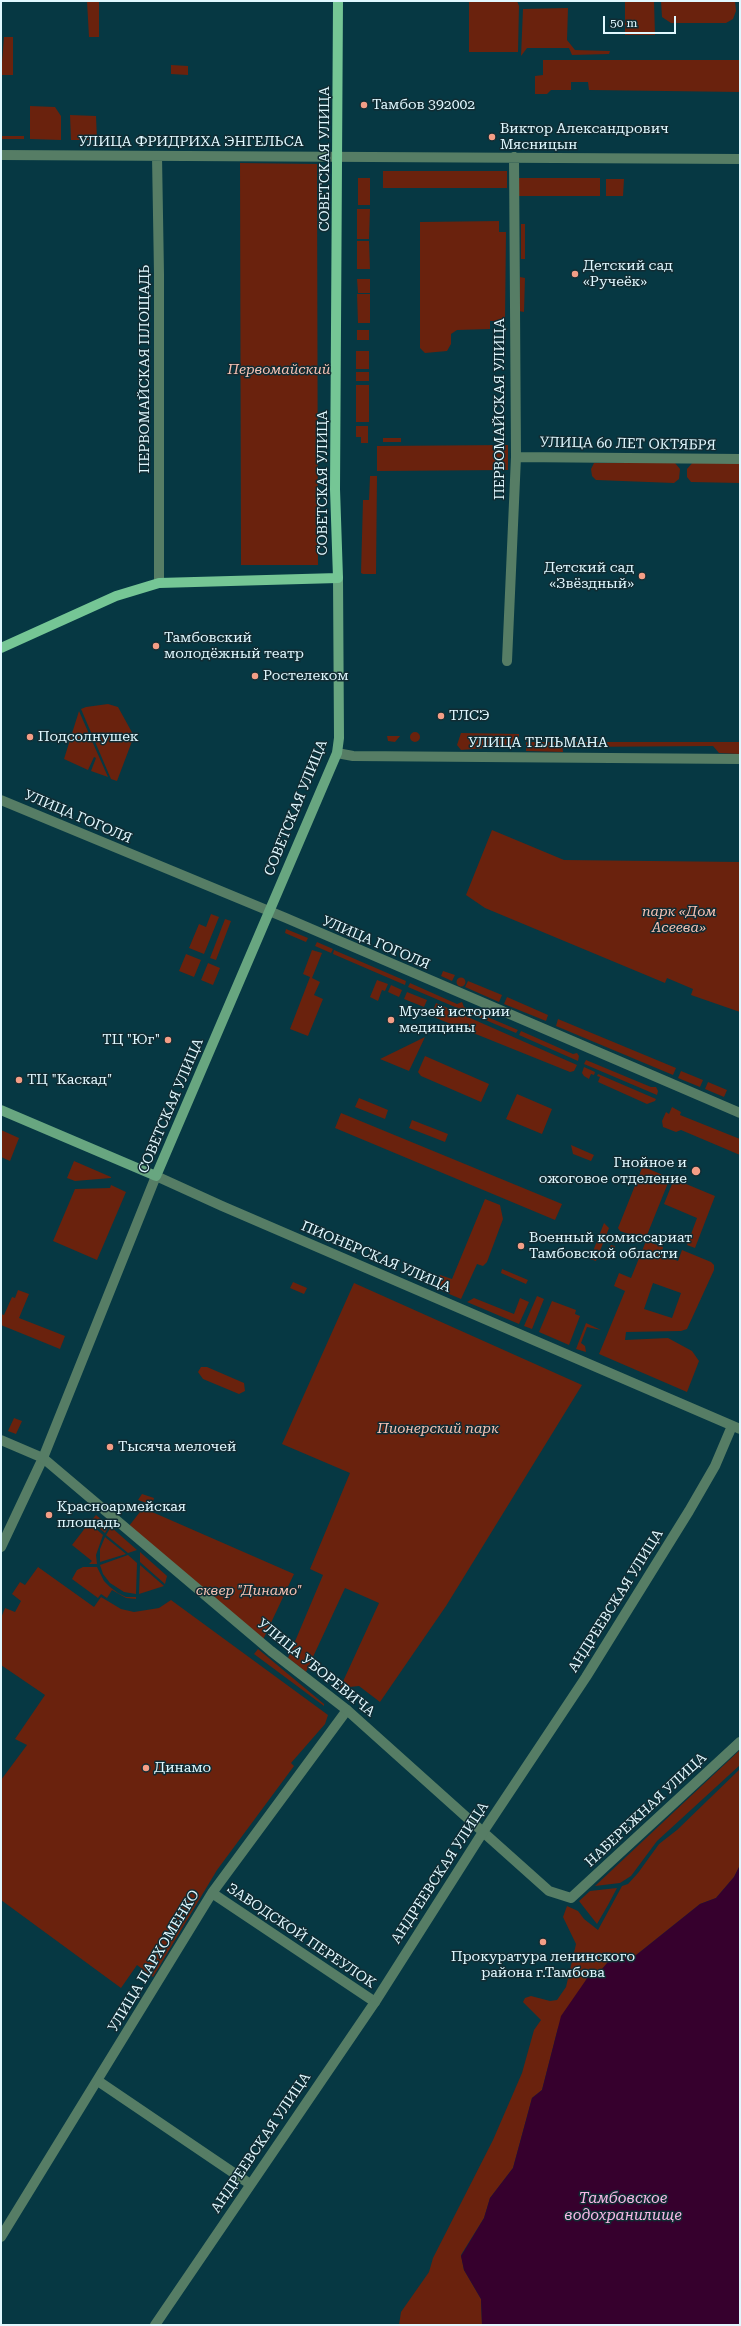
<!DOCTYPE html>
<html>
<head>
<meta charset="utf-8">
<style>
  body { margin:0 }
  #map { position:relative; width:741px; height:2326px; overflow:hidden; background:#063843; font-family:"Roboto Serif",serif }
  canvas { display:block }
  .frame { position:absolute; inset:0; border:2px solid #e0f8ff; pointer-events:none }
  .scale { position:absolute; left:603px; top:16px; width:73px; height:18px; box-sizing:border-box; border:2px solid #e0f8ff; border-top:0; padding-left:5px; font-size:12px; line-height:14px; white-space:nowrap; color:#e0f8ff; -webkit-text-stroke:3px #112c33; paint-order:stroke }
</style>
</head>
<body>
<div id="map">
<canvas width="741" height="2326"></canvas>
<div class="frame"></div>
<div class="scale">50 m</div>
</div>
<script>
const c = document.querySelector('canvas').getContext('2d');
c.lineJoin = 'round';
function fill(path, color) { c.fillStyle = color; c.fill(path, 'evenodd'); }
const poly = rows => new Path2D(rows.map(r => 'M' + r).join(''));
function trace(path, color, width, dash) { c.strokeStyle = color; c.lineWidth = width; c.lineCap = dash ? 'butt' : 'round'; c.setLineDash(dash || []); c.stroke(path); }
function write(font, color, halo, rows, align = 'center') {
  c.font = font + ' "Roboto Serif",serif'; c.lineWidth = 3; c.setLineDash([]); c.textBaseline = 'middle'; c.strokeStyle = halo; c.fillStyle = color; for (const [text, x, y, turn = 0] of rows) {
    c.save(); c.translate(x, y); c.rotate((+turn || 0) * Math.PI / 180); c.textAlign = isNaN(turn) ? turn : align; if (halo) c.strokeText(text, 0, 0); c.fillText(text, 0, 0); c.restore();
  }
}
fill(poly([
  [87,1,99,1,99,37,89,37],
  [469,1,517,1,519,6,518,52,469,52],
  [625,1,654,1,655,35,625,35],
  [661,1,735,1,736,11,733,19,726,23,671,23,662,17],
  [568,8,567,40,575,50,610,51,609,54,572,55,569,48,527,48,521,56,523,9],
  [4,37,13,37,13,75,1,75],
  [543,60,740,60,740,92,589,90,588,82,571,82,571,90,551,90,547,94,535,94,535,76,543,75],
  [171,65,188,66,188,75,171,74],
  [30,106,55,107,61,116,61,140,30,139],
  [70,115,96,116,97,140,71,140],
  [1,136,24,136,24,139,1,139],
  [240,163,317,164,318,565,241,565],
  [383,171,507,171,507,188,383,188],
  [358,178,370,178,370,205,358,205],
  [519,178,600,178,600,196,519,196],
  [606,179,624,179,623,196,606,196],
  [357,209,370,209,369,239,357,239],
  [499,221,499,232,506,232,505,321,490,321,490,329,457,330,451,334,451,344,447,351,425,353,420,348,420,222],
  [521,224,525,224,525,259,521,259],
  [357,241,369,241,370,269,357,269],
  [520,277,525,278,524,312,519,311],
  [357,279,370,279,370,293,358,293],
  [357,294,370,294,370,323,358,323],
  [357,330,369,330,369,340,357,340],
  [356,351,369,351,369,369,356,369],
  [356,372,369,372,369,381,356,381],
  [356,385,369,385,369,422,356,422],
  [356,426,368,426,368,443,361,443,361,437,356,437],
  [383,438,401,438,401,442,383,442],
  [508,445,508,470,377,471,377,446],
  [694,461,740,462,740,483,691,482,687,477,687,469],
  [594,463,675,463,680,469,679,479,674,483,596,480,592,476,591,469],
  [370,476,377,476,376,574,363,574,361,573,363,500,369,500],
  [108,704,118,707,134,736,117,781,111,779,81,709,86,707],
  [79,711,96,750,108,777,91,771,96,758,94,757,88,770,64,759],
  '410 737a5 5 0 1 1 10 0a5 5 0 1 1-10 0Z',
  [461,733,519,734,519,738,511,746,461,750,457,745],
  [387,736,400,736,395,742,388,741],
  [526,742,562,742,563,752,526,751],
  [574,742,740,742,740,754,719,753,713,746,574,747],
  [492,830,564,860,740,862,740,1012,691,995,693,989,667,978,665,983,485,908,466,895],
  [211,914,219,917,204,954,189,948,199,924,206,927],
  [225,919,231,921,216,960,210,958],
  [286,929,308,938,306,942,285,933],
  [317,942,333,949,331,953,315,946],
  [312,950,322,953,312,978,320,982,314,995,323,999,308,1036,290,1029,310,977,303,974],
  [334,950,406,981,405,985,333,954],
  [186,954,201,960,194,977,179,971],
  [208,963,220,968,213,985,201,980],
  [443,971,455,975,452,981,441,976],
  '456.5 982a4.5 4.5 0 1 1 9 0a4.5 4.5 0 1 1-9 0Z',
  [377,980,388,984,385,991,382,990,378,1001,370,997],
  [468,981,502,995,499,1002,465,987],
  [410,983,457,1004,462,1002,464,1007,518,1030,516,1033,408,987],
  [391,985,402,990,399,997,388,992],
  [407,992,427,1000,424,1007,404,999],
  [507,997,548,1015,546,1021,504,1004],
  [436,1003,577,1065,574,1071,570,1072,431,1016],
  [558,1019,676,1068,673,1075,556,1026],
  [521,1031,573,1054,577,1053,579,1056,578,1061,519,1035],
  [425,1037,409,1071,380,1059],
  [425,1056,489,1084,481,1102,421,1076,418,1072],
  [586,1060,651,1087,656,1087,658,1091,657,1095,584,1064],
  [584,1067,595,1072,594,1075,591,1074,589,1079,584,1076,582,1073],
  [681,1071,703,1080,700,1087,678,1078],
  [598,1074,656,1099,655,1101,647,1104,598,1082,600,1077,597,1076],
  [708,1082,727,1090,724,1097,705,1089],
  [517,1094,552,1109,542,1134,506,1119],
  [359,1098,388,1110,385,1119,355,1107],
  [672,1107,681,1112,680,1115,740,1139,740,1155,681,1130,676,1132,663,1127,662,1121,666,1112,669,1114],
  [341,1113,562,1204,555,1220,335,1128],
  [412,1120,448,1134,445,1142,409,1128],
  [1,1130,19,1138,10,1161,1,1157],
  [571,1145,594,1155,591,1161,573,1154],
  [74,1161,111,1177,111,1178,75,1181,67,1178],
  [644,1167,670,1178,645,1240,620,1231,618,1228,642,1168],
  [674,1179,715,1196,695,1248,687,1245,697,1218,664,1204],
  [111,1185,126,1192,97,1260,53,1241,75,1189,110,1188],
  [485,1199,500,1205,503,1219,487,1262,483,1266,477,1264,461,1299,435,1288,440,1275,452,1279],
  [604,1223,609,1228,596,1261,590,1259],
  [646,1241,663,1247,662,1255,678,1261,682,1250,711,1262,714,1265,714,1270,687,1329,681,1331,626,1332,625,1340,668,1338,692,1351,699,1361,687,1392,599,1354,625,1291,614,1286,619,1273,631,1278],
  [653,1283,681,1293,672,1318,644,1309],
  [611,1245,615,1246,614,1252,611,1251,607,1260,604,1258],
  [502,1269,528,1280,526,1284,501,1273],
  [293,1282,307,1288,304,1294,290,1288],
  [354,1283,582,1385,446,1606,380,1702,359,1686,340,1688,379,1603,345,1588,306,1672,288,1658,323,1575,310,1569,350,1473,282,1444],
  [18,1290,29,1294,19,1318,65,1336,60,1349,1,1325,1,1314,4,1315,12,1297,15,1298],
  [537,1296,544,1299,532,1329,524,1326],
  [474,1298,514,1314,520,1298,529,1302,519,1324,467,1302],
  [552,1301,576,1310,575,1314,580,1316,569,1345,539,1332],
  [586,1323,601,1330,587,1327,581,1343,585,1346,586,1352,576,1349],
  [201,1367,207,1367,244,1383,245,1391,239,1394,203,1379,198,1372],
  [14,1418,22,1421,16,1434,8,1431],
  [142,1494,154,1498,152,1505,138,1500],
  [143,1508,294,1574,261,1644,129,1526],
  [96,1515,109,1526,105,1533,91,1521],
  [89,1523,103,1535,96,1555,97,1564,89,1564,92,1561,72,1545],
  [111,1527,137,1550,128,1553,106,1535],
  [105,1537,126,1554,100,1562,100,1549],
  [140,1552,167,1576,165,1584,140,1562],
  [128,1555,137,1563,136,1594,124,1592,110,1583,103,1574,100,1565],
  [140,1565,164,1586,139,1594],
  [38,1567,94,1607,101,1597,121,1609,134,1612,159,1608,171,1600,328,1715,325,1724,291,1763,294,1766,217,1870,153,1977,137,1965,121,1988,1,1900,1,1780,27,1745,15,1739,45,1695,1,1665,1,1618,5,1608,15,1612,21,1601,12,1594,20,1582,25,1585],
  [83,1567,97,1567,104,1581,110,1587,118,1593,126,1597,136,1597,136,1599,126,1598,112,1590,107,1598,101,1594,98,1598,72,1579,77,1570],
  [258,1649,324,1704,324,1706,254,1654],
  [740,1750,740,1765,657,1841,631,1876,620,1883,595,1886],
  [740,1769,740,1865,734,1877,716,1898,700,1904,630,1960,614,1955,602,1969,588,1977,558,2028,542,2090,532,2098,513,2168,490,2198,484,2218,461,2255,464,2270,481,2299,482,2325,399,2325,401,2312,429,2272,433,2258,493,2140,522,2073,534,2030,541,2020,523,2002,525,1998,531,1996,550,2001,557,2000,566,1987,576,1944,563,1917,567,1906,578,1911,584,1919,598,1930,622,1886,628,1884,638,1873,659,1844,677,1830],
  [617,1888,608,1905,597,1924,579,1901,590,1891]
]), '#6a220d');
fill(poly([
  [740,1865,740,2325,482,2325,481,2299,464,2270,461,2256,484,2218,490,2198,513,2168,532,2098,542,2090,561,2016,588,1977,602,1969,614,1955,630,1960,700,1904,716,1898,734,1877]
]), '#36002d');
trace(poly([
  [1,155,740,159],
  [157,156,159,274,159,583],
  [516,457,740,459],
  [507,661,516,457,514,157],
  [337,753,353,756,740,759],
  [1,800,286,918,740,1113],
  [156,1176,222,1206,740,1429],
  [732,1426,715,1466,689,1511,586,1677,483,1832,549,1891,571,1898,740,1742],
  [1,1547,43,1458],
  [212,1893,375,2002],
  [98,2081,250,2184],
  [1,2237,212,1893,347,1710]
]), '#567d65', 10);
trace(poly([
  [1,1440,43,1458,271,1651,347,1710,483,1832,375,2002,155,2325],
  [43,1458,156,1176]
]), '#567d65', 10);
trace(poly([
  [1,1110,156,1176,337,753,339,738,338,578]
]), '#68a680', 10);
trace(poly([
  [1,648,116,596,159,583,338,578,335,489,338,1]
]), '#75c695', 10);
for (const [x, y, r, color] of [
  [364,105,4,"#f49e86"],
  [492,137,4,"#f49e86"],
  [575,274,4,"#f49e86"],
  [642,576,4,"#f49e86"],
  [156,646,4,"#f49e86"],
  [255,676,4,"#f49e86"],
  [441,716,4,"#f49e86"],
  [30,737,4,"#f49e86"],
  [391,1020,4,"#f49e86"],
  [168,1040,4,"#f49e86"],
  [19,1080,4,"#f49e86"],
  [696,1171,5,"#f49e86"],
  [521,1246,4,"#f49e86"],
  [110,1447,4,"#f49e86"],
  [49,1515,4,"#f49e86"],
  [146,1768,4,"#f49e86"],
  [543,1942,4,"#f49e86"]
]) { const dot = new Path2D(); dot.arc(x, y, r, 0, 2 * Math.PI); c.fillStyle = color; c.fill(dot); trace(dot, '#112c33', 1.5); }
write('14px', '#e0f8ff', '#112c33', [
  ["Тамбов 392002",372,105],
  ["Виктор Александрович",500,129],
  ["Мясницын",500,145],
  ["Детский сад",583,266],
  ["«Ручеёк»",583,282],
  ["Детский сад",634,568,"right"],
  ["«Звёздный»",634,584,"right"],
  ["Тамбовский",164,638],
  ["молодёжный театр",164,654],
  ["Ростелеком",263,676],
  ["ТЛСЭ",449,716],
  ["Подсолнушек",38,737],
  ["Музей истории",399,1012],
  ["медицины",399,1028],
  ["ТЦ \"Юг\"",160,1040,"right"],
  ["ТЦ \"Каскад\"",27,1080],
  ["Гнойное и",687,1163,"right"],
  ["ожоговое отделение",687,1179,"right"],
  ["Военный комиссариат",529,1238],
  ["Тамбовской области",529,1254],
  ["Тысяча мелочей",118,1447],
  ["Красноармейская",57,1507],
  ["площадь",57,1523],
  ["Динамо",154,1768],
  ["Прокуратура ленинского",543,1957,"center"],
  ["района г.Тамбова",543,1973,"center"]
], 'left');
write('14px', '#e0f8ff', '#112c33', [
  ["УЛИЦА ФРИДРИХА ЭНГЕЛЬСА",191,142],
  ["СОВЕТСКАЯ УЛИЦА",325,159,-90],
  ["ПЕРВОМАЙСКАЯ ПЛОЩАДЬ",145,369,-90],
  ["ПЕРВОМАЙСКАЯ УЛИЦА",500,409,-90],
  ["УЛИЦА 60 ЛЕТ ОКТЯБРЯ",628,444,1],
  ["СОВЕТСКАЯ УЛИЦА",323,483,-90],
  ["УЛИЦА ТЕЛЬМАНА",538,743],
  ["СОВЕТСКАЯ УЛИЦА",296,808,-68],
  ["УЛИЦА ГОГОЛЯ",78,817,23],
  ["УЛИЦА ГОГОЛЯ",376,943,23],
  ["СОВЕТСКАЯ УЛИЦА",171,1106,-67],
  ["ПИОНЕРСКАЯ УЛИЦА",376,1257,23],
  ["АНДРЕЕВСКАЯ УЛИЦА",616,1601,-58],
  ["УЛИЦА УБОРЕВИЧА",316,1668,39],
  ["НАБЕРЕЖНАЯ УЛИЦА",646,1810,-43],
  ["АНДРЕЕВСКАЯ УЛИЦА",440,1873,-57],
  ["ЗАВОДСКОЙ ПЕРЕУЛОК",301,1936,34],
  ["УЛИЦА ПАРХОМЕНКО",154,1961,-59],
  ["АНДРЕЕВСКАЯ УЛИЦА",261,2143,-56]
]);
write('italic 14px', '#f6c2b4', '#112c33', [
  ["Первомайский",279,370],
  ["парк «Дом",679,912],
  ["Асеева»",679,928],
  ["Пионерский парк",438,1429],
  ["сквер \"Динамо\"",249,1591]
]);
write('italic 15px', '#f7b8e6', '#112c33', [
  ["Тамбовское",623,2199],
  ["водохранилище",623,2216]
]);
</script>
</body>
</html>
